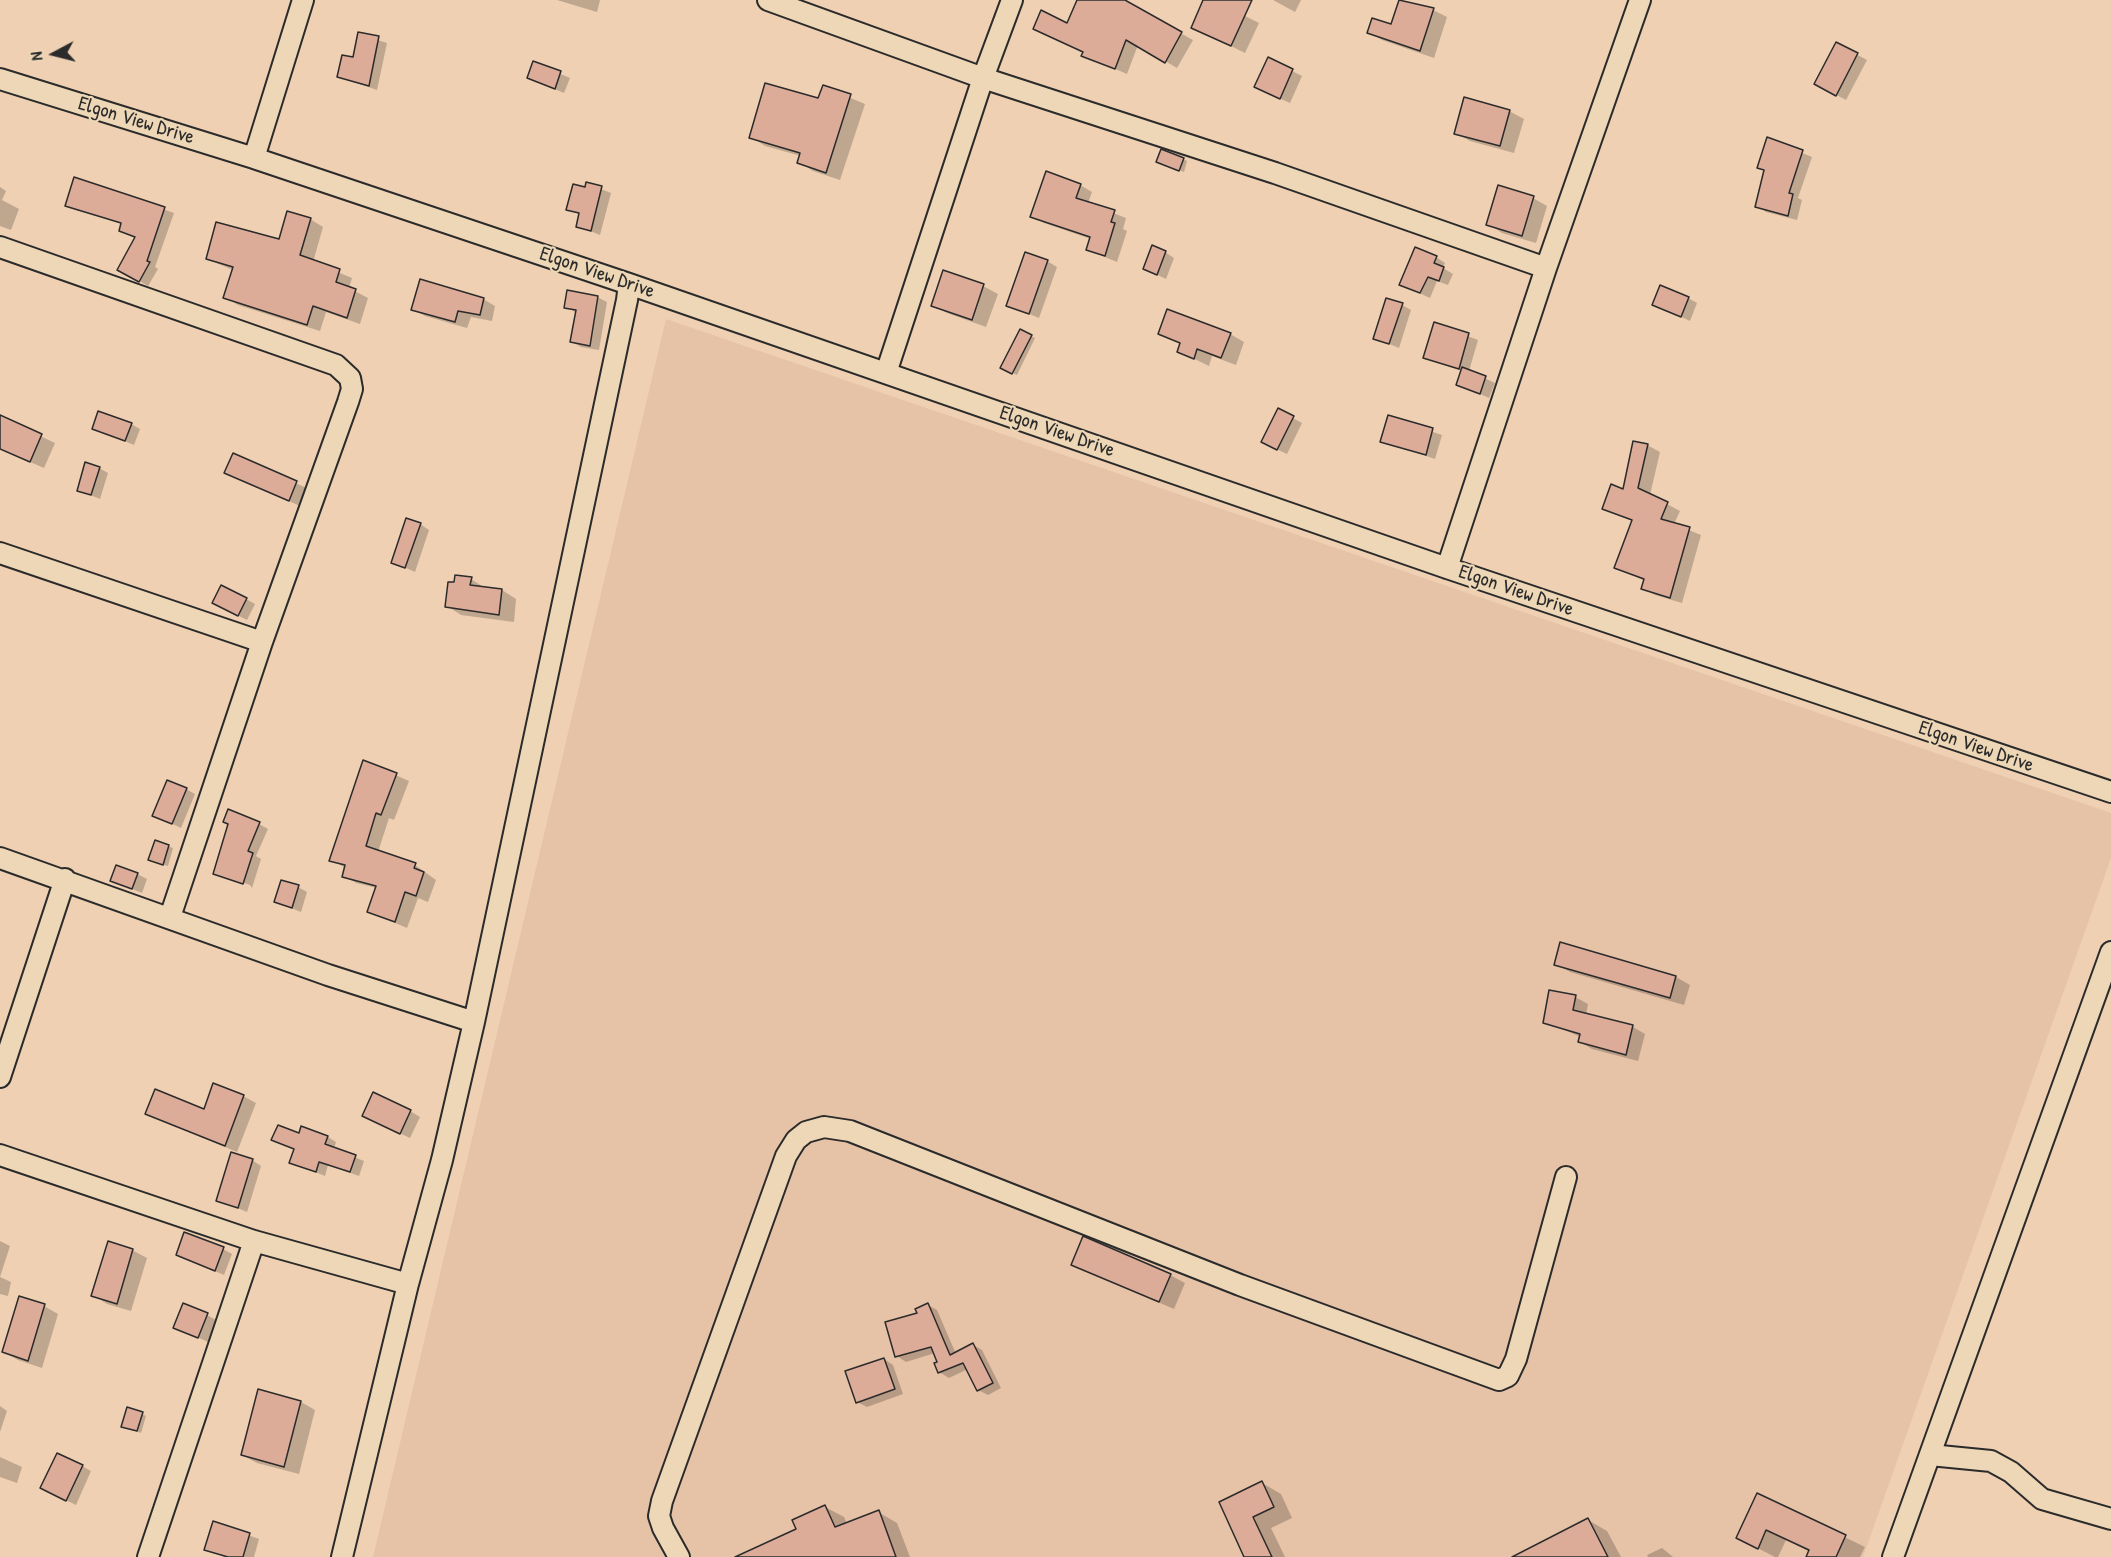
<!DOCTYPE html>
<html>
<head>
<meta charset="utf-8">
<style>
  body { margin:0 }
  #map { position:relative; width:2111px; height:1557px; overflow:hidden; background:#efd0b2; font-family:"Patrick Hand",sans-serif }
  canvas { display:block }
  .north { position:absolute; left:24px; top:24px; width:60px; height:60px; -webkit-text-stroke:4px #edd7b6; paint-order:stroke; rotate:263deg; font-size:16px; font-weight:700; line-height:24px; text-align:center; color:#2b2b2b }
  .north::after { content:''; display:block; margin:auto; width:21px; height:27px; background:#2b2b2b; clip-path:polygon(50% 0,100% 100%,50% 72%,0 100%) }
</style>
</head>
<body>
<div id="map">
<canvas width="2111" height="1557"></canvas>
<div class="north">N</div>
</div>
<script>
const c = document.querySelector('canvas').getContext('2d');
c.lineJoin = 'round';
function fill(path, color) { c.fillStyle = color; c.fill(path, 'evenodd'); }
const poly = rows => new Path2D(rows.map(r => 'M' + r).join(''));
function trace(path, color, width, dash) { c.strokeStyle = color; c.lineWidth = width; c.lineCap = dash ? 'butt' : 'round'; c.setLineDash(dash || []); c.stroke(path); }
function write(font, color, halo, rows, align = 'center') {
  c.font = font + ' "Patrick Hand",sans-serif'; c.lineWidth = 4.5; c.setLineDash([]); c.textBaseline = 'middle'; c.strokeStyle = halo; c.fillStyle = color; for (const [text, x, y, turn = 0] of rows) {
    c.save(); c.translate(x, y); c.rotate((+turn || 0) * Math.PI / 180); c.textAlign = isNaN(turn) ? turn : align; if (halo) c.strokeText(text, 0, 0); c.fillText(text, 0, 0); c.restore();
  }
}
fill(poly([
  [666,319,2111,813,2111,858,1863,1557,373,1557]
]), '#e6c2a7');
fill(poly([
  [557,0,600,0,597,12],
  [1078,0,1121,0,1193,40,1177,68,1138,45,1127,74,1083,55,1084,52,1068,25],
  [1205,0,1213,0,1259,23,1245,53,1193,27],
  [1273,0,1301,0,1295,12],
  [1401,0,1433,10,1447,17,1434,58,1382,40,1369,32,1392,26],
  [359,34,387,43,377,90,339,77,354,59],
  [1837,44,1867,60,1846,100,1825,89],
  [1268,59,1302,76,1290,103,1265,92],
  [534,63,570,78,564,93,529,78],
  [824,87,865,104,840,180,813,171,799,162,801,156,765,146,751,137,819,100],
  [1509,111,1524,119,1514,153,1470,141,1455,133],
  [1768,139,1812,157,1798,198,1802,200,1797,220,1766,212,1757,206,1766,171,1758,167],
  [1183,159,1187,161,1184,172,1161,163],
  [75,179,174,213,155,267,158,269,148,286,119,269,136,238,120,230,122,224,67,205],
  [588,184,611,193,600,235,578,226,581,215,568,209,586,189],
  [1080,185,1092,192,1088,203,1126,218,1123,229,1127,231,1117,262,1088,250,1091,239,1044,223,1031,216],
  [0,187,6,191,2,200,19,209,11,230,0,226],
  [1533,198,1547,206,1536,243,1502,233,1488,224],
  [310,219,323,227,313,262,352,278,349,288,368,298,360,324,326,312,320,331,238,305,225,297,233,270,207,259,280,241],
  [1165,252,1174,258,1166,279,1145,269],
  [1436,257,1445,263,1443,268,1453,274,1448,285,1437,281,1430,298,1410,289],
  [1047,261,1057,267,1039,318,1008,305],
  [983,286,998,294,986,327,947,313,933,305],
  [597,297,607,302,599,350,581,347,572,342,577,313,566,307],
  [1688,298,1697,303,1690,321,1654,304],
  [483,299,495,306,492,321,471,317,467,328,425,316,413,309],
  [1402,305,1411,310,1399,348,1375,338],
  [1435,324,1478,340,1469,371,1495,383,1489,398,1458,384,1462,371,1425,358],
  [1021,331,1035,338,1017,375,1002,368],
  [1159,333,1230,334,1244,342,1236,365,1212,356,1209,366,1178,351,1181,344],
  [1278,410,1302,423,1287,454,1272,447],
  [0,417,55,443,44,468,0,449],
  [1389,417,1442,435,1435,459,1382,441],
  [131,424,140,429,134,445,93,428],
  [1647,445,1660,452,1650,495,1680,511,1674,524,1701,535,1682,603,1655,595,1642,588,1645,581,1616,567,1633,521,1604,509,1625,490],
  [233,455,311,490,304,508,226,472],
  [99,468,108,473,100,499,78,490],
  [420,524,429,530,415,572,393,562],
  [471,579,485,588,502,590,516,599,514,622,461,615,447,606],
  [246,599,255,604,247,620,223,608],
  [364,761,409,781,394,820,389,818,378,852,415,865,436,880,428,902,418,898,407,928,369,912,377,888,356,883,344,876,346,868,331,860],
  [186,789,195,794,181,828,154,815],
  [259,824,268,829,256,856,261,859,252,888,250,885,215,873],
  [156,842,173,848,168,866,154,862],
  [137,874,147,879,142,893,112,881],
  [298,887,307,892,301,912,276,902],
  [1556,964,1676,977,1690,985,1684,1005,1570,972],
  [1575,997,1588,1004,1586,1015,1633,1027,1645,1034,1638,1061,1592,1049,1580,1042,1581,1037,1545,1022],
  [243,1096,256,1103,237,1152,146,1114,205,1111],
  [410,1111,420,1117,410,1138,373,1121],
  [302,1128,328,1137,336,1142,334,1149,364,1161,359,1176,328,1165,325,1176,291,1162,295,1149,273,1139,300,1135],
  [252,1160,261,1166,247,1212,218,1200],
  [0,1241,10,1246,0,1277,11,1282,8,1296,0,1294],
  [223,1249,232,1254,224,1275,177,1255],
  [132,1250,147,1258,131,1311,107,1304,93,1295],
  [1073,1265,1170,1275,1185,1283,1174,1309],
  [928,1305,937,1310,956,1354,973,1345,982,1350,1001,1388,988,1395,978,1390,968,1369,949,1378,939,1372,935,1353,906,1362,897,1356],
  [44,1306,58,1314,42,1368,18,1360,4,1352],
  [207,1315,216,1320,208,1342,175,1327],
  [884,1359,893,1365,903,1394,867,1407,857,1402],
  [259,1391,301,1402,315,1410,299,1474,257,1463,242,1455],
  [0,1406,7,1411,0,1432],
  [142,1414,146,1416,141,1433,127,1428],
  [0,1457,22,1467,17,1483,0,1477],
  [82,1466,91,1471,76,1505,51,1493],
  [1262,1483,1281,1494,1292,1518,1271,1528,1285,1557,1246,1557,1221,1503],
  [1758,1495,1865,1547,1860,1557,1808,1557,1810,1552,1786,1540,1778,1557,1775,1557,1738,1538],
  [825,1507,844,1517,847,1524,878,1512,897,1523,910,1557,738,1557,798,1530],
  [1588,1520,1607,1531,1621,1557,1516,1557],
  [214,1523,259,1539,254,1557,224,1557,206,1549],
  [1662,1548,1673,1557,1648,1557,1647,1555]
]), '#0003');
const building = poly([
  [1077,0,1125,0,1182,32,1165,63,1126,40,1115,69,1081,56,1083,52,1033,29,1041,10,1067,23,1077,0],
  [1203,0,1252,0,1231,46,1191,28,1203,0],
  [1399,0,1434,8,1420,51,1367,33,1372,18,1391,24,1399,0],
  [358,32,379,36,369,86,337,77,342,55,353,57,358,32],
  [1836,42,1858,53,1836,96,1814,84,1836,42],
  [1268,57,1293,69,1280,99,1254,87,1268,57],
  [533,61,561,71,555,89,527,78,533,61],
  [765,83,818,98,823,85,851,94,826,173,797,163,800,153,749,138,765,83],
  [1464,97,1510,110,1500,146,1454,134,1464,97],
  [1767,137,1803,150,1789,193,1793,194,1788,216,1755,207,1764,170,1757,168,1767,137],
  [1161,149,1184,158,1179,171,1156,162,1161,149],
  [1046,171,1081,184,1076,198,1115,210,1111,222,1115,223,1105,256,1086,250,1090,237,1030,217,1046,171],
  [74,177,165,207,147,261,150,262,139,282,117,270,135,237,119,231,121,223,65,206,74,177],
  [586,182,602,186,591,231,576,227,579,213,566,210,573,184,585,187,586,182],
  [1498,185,1534,196,1522,236,1486,225,1498,185],
  [287,211,311,218,300,255,340,269,336,282,356,289,347,318,313,306,307,325,223,298,233,267,206,259,216,222,279,239,287,211],
  [1152,245,1166,251,1157,275,1143,269,1152,245],
  [1415,247,1437,256,1434,263,1444,267,1439,281,1428,277,1420,293,1399,285,1415,247],
  [1025,252,1048,260,1029,314,1006,306,1025,252],
  [943,270,984,284,972,320,931,306,943,270],
  [420,279,484,298,480,315,458,311,455,322,411,310,420,279],
  [1660,285,1689,297,1681,317,1652,305,1660,285],
  [567,290,598,296,590,346,570,342,576,310,564,308,567,290],
  [1386,298,1403,303,1389,344,1373,339,1386,298],
  [1167,309,1231,333,1221,358,1197,349,1194,359,1177,352,1180,343,1158,334,1167,309],
  [1434,322,1469,333,1459,369,1423,358,1434,322],
  [1020,329,1032,335,1012,374,1000,368,1020,329],
  [1462,367,1486,376,1480,394,1456,385,1462,367],
  [1278,408,1294,416,1277,450,1261,442,1278,408],
  [98,411,132,423,125,441,92,429,98,411],
  [0,415,42,434,30,462,0,449,0,415],
  [1388,415,1433,428,1426,455,1380,442,1388,415],
  [1633,441,1648,444,1638,488,1668,502,1661,519,1690,527,1670,598,1641,589,1644,579,1614,568,1632,520,1602,509,1611,484,1623,489,1633,441],
  [233,453,297,481,289,501,224,473,233,453],
  [85,462,100,467,91,495,77,491,85,462],
  [406,518,421,523,405,568,391,563,406,518],
  [455,575,472,577,470,585,502,589,499,615,445,607,448,582,454,582,455,575],
  [221,585,247,598,238,616,212,603,221,585],
  [363,760,397,773,381,815,376,813,366,846,416,863,414,868,424,872,416,896,405,892,395,922,367,912,376,886,342,877,345,865,329,861,363,760],
  [167,780,187,788,172,824,152,816,167,780],
  [228,809,260,822,248,851,253,853,243,884,213,874,228,824,223,822,228,809],
  [155,840,169,845,163,865,148,860,155,840],
  [116,865,138,873,132,889,110,881,116,865],
  [281,880,299,885,292,908,274,902,281,880],
  [1560,942,1676,976,1670,998,1554,965,1560,942],
  [1549,990,1576,995,1573,1010,1633,1025,1626,1055,1578,1042,1580,1034,1543,1023,1549,990],
  [213,1083,244,1095,225,1146,145,1114,155,1089,204,1109,213,1083],
  [373,1092,411,1110,400,1134,362,1116,373,1092],
  [278,1125,299,1133,301,1126,328,1136,325,1144,356,1155,350,1172,319,1162,316,1172,289,1163,294,1149,271,1140,278,1125],
  [231,1152,253,1159,238,1208,216,1201,231,1152],
  [184,1232,224,1247,215,1271,176,1255,184,1232],
  [1083,1236,1171,1274,1159,1302,1071,1265,1083,1236],
  [108,1241,133,1249,117,1304,91,1296,108,1241],
  [19,1296,45,1304,28,1361,2,1352,19,1296],
  [183,1303,208,1313,198,1338,173,1328,183,1303],
  [928,1303,950,1355,973,1343,993,1383,977,1391,963,1363,938,1373,934,1363,937,1362,931,1347,895,1357,885,1322,917,1313,915,1309,928,1303],
  [884,1358,895,1389,856,1403,845,1371,884,1358],
  [258,1389,301,1401,284,1467,241,1455,258,1389],
  [127,1407,143,1412,137,1431,121,1427,127,1407],
  [57,1453,83,1465,66,1501,40,1488,57,1453],
  [1262,1481,1274,1507,1253,1517,1272,1557,1244,1557,1219,1502,1262,1481],
  [1757,1493,1846,1535,1836,1557,1806,1557,1809,1550,1766,1530,1758,1549,1736,1538,1757,1493],
  [825,1505,835,1527,879,1510,896,1557,735,1557,796,1529,792,1520,825,1505],
  [1588,1518,1608,1557,1512,1557,1588,1518],
  [213,1521,250,1533,243,1557,228,1557,204,1550,213,1521]
]);
fill(building, '#ddac99');
trace(building, '#2b2b2b', 1.5);
const minor = poly([
  [768,0,983,78,1275,173,1546,268],
  [0,79,254,158,629,284,1447,568,2111,792],
  [254,158,303,0],
  [0,247,336,365,350,378,352,389,348,402,262,642,170,917],
  [886,373,983,78,1012,0],
  [0,553,262,642],
  [1447,568,1546,268,1640,0],
  [0,858,328,975,474,1022],
  [0,1077,65,879],
  [0,1155,254,1241,408,1284],
  [1930,1455,1991,1461,2011,1472,2042,1499,2111,1519],
  [148,1557,254,1241],
  [342,1557,408,1284,442,1160,474,1022,627,300,629,284],
  [679,1557,663,1528,659,1516,662,1501,786,1156,796,1140,806,1132,824,1127,850,1131,1240,1285,1499,1380,1508,1376,1516,1359,1566,1177],
  [1893,1557,2111,952]
]);
trace(minor, '#2b2b2b', 24);
trace(minor, '#edd7b6', 20);
write('20px', '#2b2b2b', '#edd7b6', [
  ["Elgon View Drive",136,121,17],
  ["Elgon View Drive",597,273,19],
  ["Elgon View Drive",1057,432,19],
  ["Elgon View Drive",1516,591,19],
  ["Elgon View Drive",1976,747,19]
]);
</script>
</body>
</html>
